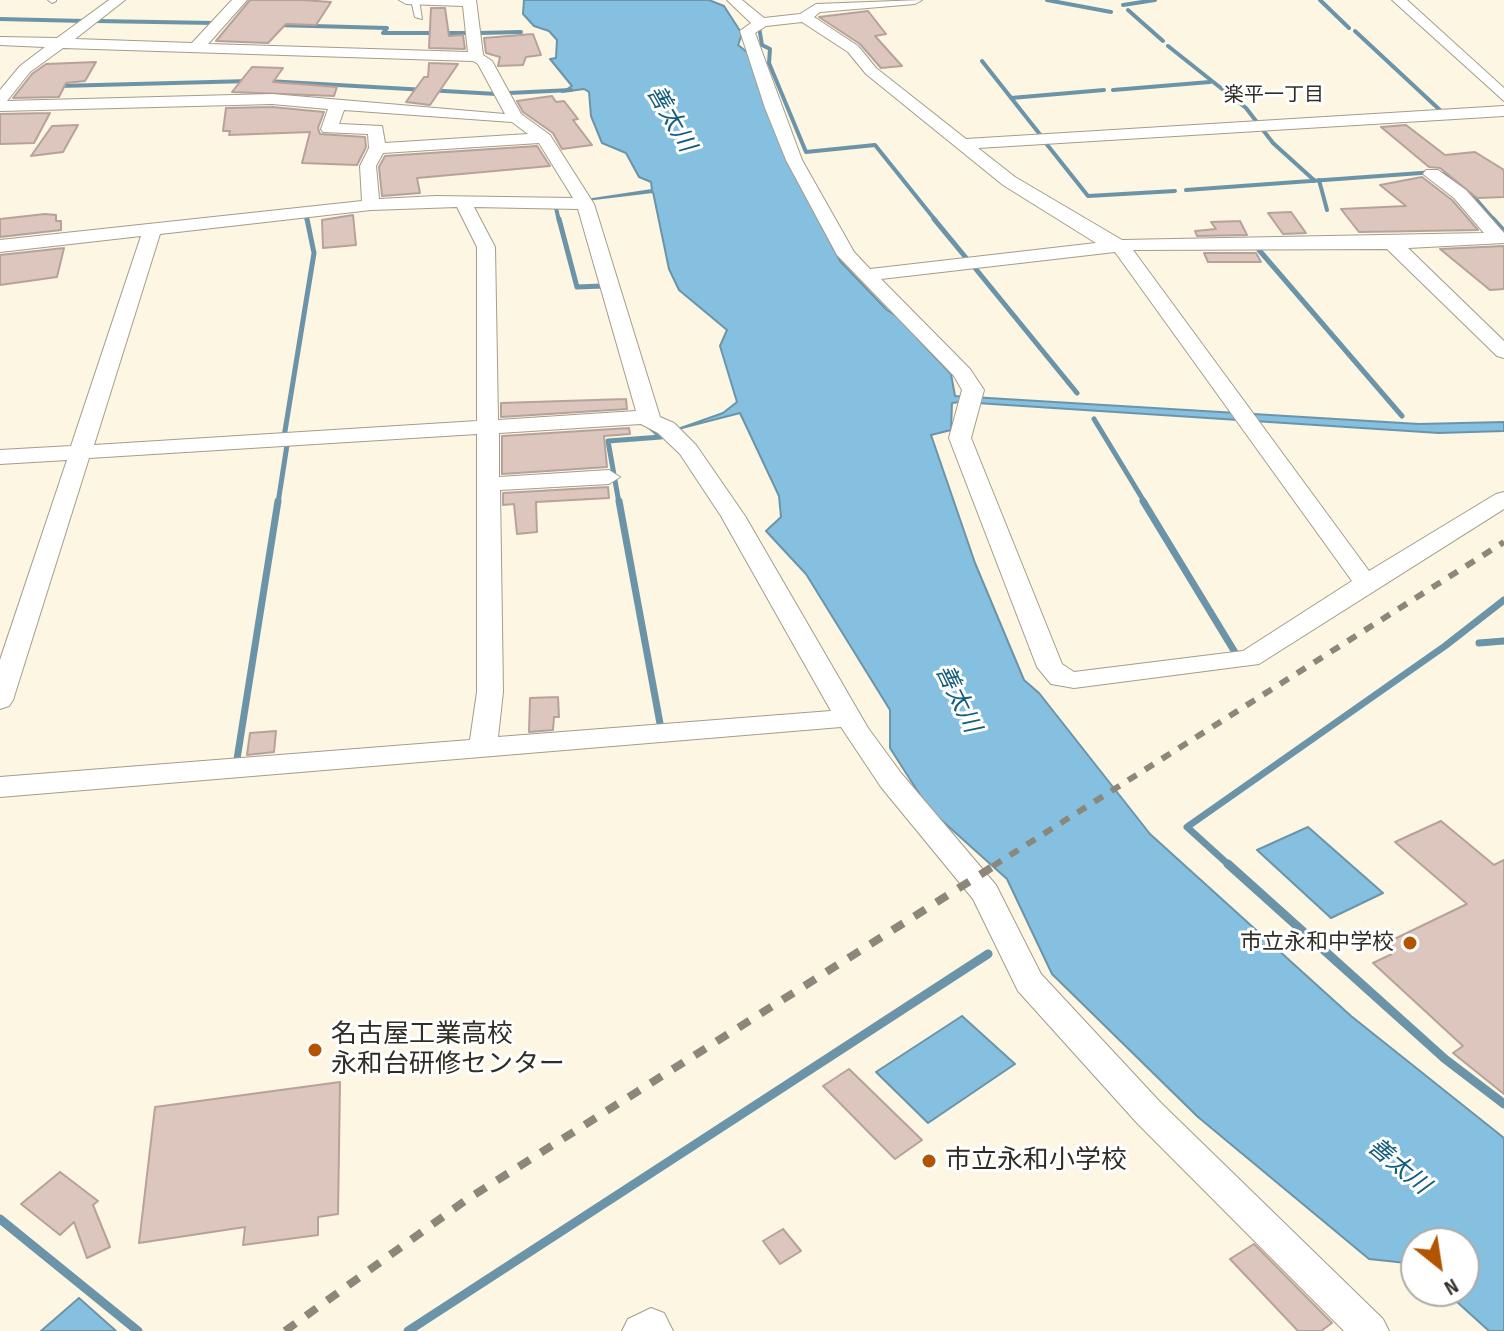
<!DOCTYPE html>
<html>
<head>
<meta charset="utf-8">
<style>
  body { margin:0 }
  #map { position:relative; width:1504px; height:1331px; overflow:hidden; background:#fcf6e2; font-family:"Sofia Sans Condensed",sans-serif }
  canvas { display:block }
  .north { position:absolute; left:1400px; top:1227px; width:80px; height:80px; box-sizing:border-box; background:#fff; border:2px solid #acaba8; border-radius:50%; rotate:150deg; font-size:22px; font-weight:700; line-height:32px; text-align:center; color:#302d26 }
  .north::after { content:''; display:block; margin:auto; width:28px; height:36px; background:#b35500; clip-path:polygon(50% 0,100% 100%,50% 72%,0 100%) }
</style>
</head>
<body>
<div id="map">
<canvas width="1504" height="1331"></canvas>
<div class="north">N</div>
</div>
<script>
const c = document.querySelector('canvas').getContext('2d');
c.lineJoin = 'round';
function fill(path, color) { c.fillStyle = color; c.fill(path, 'evenodd'); }
const poly = rows => new Path2D(rows.map(r => 'M' + r).join(''));
function trace(path, color, width, dash) { c.strokeStyle = color; c.lineWidth = width; c.lineCap = dash ? 'butt' : 'round'; c.setLineDash(dash || []); c.stroke(path); }
function write(font, color, halo, rows, align = 'center') {
  c.font = font + ' "Sofia Sans Condensed","Noto Sans JP",sans-serif'; c.lineWidth = 6; c.setLineDash([]); c.textBaseline = 'middle'; c.strokeStyle = halo; c.fillStyle = color; for (const [text, x, y, turn = 0] of rows) {
    c.save(); c.translate(x, y); c.rotate((+turn || 0) * Math.PI / 180); c.textAlign = isNaN(turn) ? turn : align; if (halo) c.strokeText(text, 0, 0); c.fillText(text, 0, 0); c.restore();
  }
}
const water = poly([
  [524,0,709,0,724,6,742,34,738,45,747,52,790,165,840,261,887,310,912,326,917,338,951,374,955,396,1419,424,1504,422,1504,431,1439,433,961,402,952,403,951,430,931,435,975,563,1024,680,1039,693,1150,834,1351,1016,1504,1138,1504,1331,1489,1331,1445,1291,1464,1291,1464,1243,1416,1243,1416,1264,1369,1259,1198,1117,1052,974,1007,879,929,809,890,748,890,710,806,574,766,531,781,517,779,496,740,413,678,429,723,413,737,402,720,346,727,330,679,290,669,269,653,192,586,200,652,190,651,182,639,177,626,153,602,143,591,116,589,92,584,89,562,92,572,86,550,59,556,58,557,40,549,31,534,26,523,14,524,0],
  [1308,827,1383,893,1331,918,1257,850,1308,827],
  [962,1016,1015,1064,928,1123,876,1072,962,1016],
  [79,1298,116,1331,41,1331,79,1298]
]);
fill(water, '#85c0e1');
trace(water, '#6c94a9', 2);
trace(poly([
  [1047,0,1111,12],
  [1320,0,1349,28],
  [1123,5,1155,0],
  [1128,10,1163,41],
  [0,19,84,21],
  [96,21,214,23],
  [276,25,387,28,383,33,467,33],
  [759,27,762,45,770,49,769,63,806,152,875,145,936,221],
  [1355,31,1442,112],
  [480,33,521,32],
  [1168,46,1246,108,1273,143,1315,181],
  [982,61,1042,137],
  [267,81,497,94],
  [59,86,250,81],
  [1113,90,1210,82],
  [509,93,571,90],
  [1011,98,1104,90],
  [1045,142,1088,196,1175,191],
  [1319,180,1327,210],
  [1186,190,1435,172,1446,175,1474,197,1495,221],
  [556,208,559,221],
  [306,214,307,221]
]), '#6c94a9', 4);
trace(poly([
  [559,219,577,287,603,286,604,291],
  [934,219,967,259],
  [1493,219,1502,229],
  [1259,250,1402,416],
  [975,268,1077,393],
  [1094,419,1145,503],
  [284,437,314,253,307,219],
  [278,503,287,445],
  [619,503,608,441,661,437,649,426]
]), '#6c94a9', 5);
trace(poly([
  [619,501,661,729],
  [1143,501,1236,654],
  [1479,643,1504,641],
  [237,759,278,501],
  [1230,866,1187,827,1445,646,1504,600]
]), '#6c94a9', 7);
trace(poly([
  [1228,864,1445,1059,1504,1104],
  [0,1219,138,1331],
  [408,1331,988,954]
]), '#6c94a9', 9);
const building = poly([
  [250,0,302,0,331,2,316,25,286,24,268,43,216,41,250,0],
  [431,8,445,8,449,36,463,35,465,49,429,48,431,8],
  [868,11,886,34,875,36,902,66,881,68,860,44,819,17,868,11],
  [533,34,541,55,526,57,523,65,498,66,500,57,486,53,484,38,533,34],
  [96,62,85,81,66,83,59,97,13,98,32,74,46,64,96,62],
  [429,63,458,64,430,105,406,102,424,77,428,77,429,63],
  [252,67,283,68,273,82,337,87,334,96,232,92,252,67],
  [552,96,556,102,564,101,578,119,573,120,592,145,562,149,553,133,523,112,517,101,552,96],
  [272,107,324,112,318,128,320,134,365,137,366,147,357,165,302,163,310,132,229,135,230,131,223,131,226,108,272,107],
  [50,113,34,143,0,144,0,114,50,113],
  [78,125,63,152,31,156,52,126,78,125],
  [1406,125,1445,155,1475,152,1504,170,1504,197,1477,198,1440,168,1429,167,1381,127,1406,125],
  [537,146,550,166,417,178,420,193,382,196,379,167,385,156,537,146],
  [1422,177,1452,200,1478,230,1359,232,1341,209,1406,206,1380,185,1422,177],
  [1291,212,1306,233,1283,234,1268,213,1291,212],
  [45,214,56,215,56,221,61,221,61,230,0,237,0,219,45,214],
  [353,215,356,245,323,248,322,220,353,215],
  [1240,221,1247,235,1197,236,1195,231,1216,229,1211,222,1240,221],
  [1504,246,1504,289,1490,290,1440,249,1504,246],
  [64,248,57,277,0,285,0,255,64,248],
  [1204,253,1256,253,1261,262,1208,262,1204,253],
  [626,399,627,409,501,417,501,403,626,399],
  [629,428,630,434,604,436,607,467,502,474,502,436,629,428],
  [608,487,609,498,536,502,537,532,517,534,514,504,503,505,503,493,608,487],
  [558,697,559,717,554,717,553,730,529,732,530,698,558,697],
  [276,731,274,752,247,755,250,733,276,731],
  [1441,821,1494,865,1504,860,1504,1094,1453,1053,1463,1046,1373,963,1394,953,1384,944,1467,904,1395,842,1441,821],
  [849,1069,922,1140,895,1159,823,1086,849,1069],
  [340,1082,338,1214,318,1217,318,1235,243,1245,245,1227,139,1243,155,1107,340,1082],
  [60,1172,98,1201,93,1205,110,1247,87,1258,74,1222,60,1235,21,1204,60,1172],
  [783,1229,801,1251,780,1264,763,1241,783,1229],
  [1254,1244,1332,1323,1321,1331,1298,1331,1230,1259,1254,1244]
]);
fill(building, '#dcc6be');
trace(building, '#b7a29b', 2);
const service = poly([
  [48,0,56,0,56,1,52,3,48,0],
  [411,0,419,0,422,19,415,17,411,0]
]);
const minor = poly([
  [109,0,125,0,75,39,192,43,232,0,247,0,208,44,468,52,463,6,406,4,399,0,476,0,483,55,492,61,521,114,550,135,594,204,660,417,674,423,696,445,745,516,868,728,901,773,996,885,1041,974,1161,1103,1383,1319,1389,1331,1344,1331,1137,1123,1018,991,973,899,881,787,841,727,0,797,0,777,470,740,477,692,477,434,89,458,13,700,9,706,0,709,0,660,67,460,0,464,0,450,71,446,141,236,0,252,0,240,362,201,360,166,369,148,368,134,323,132,321,129,328,109,272,104,0,111,0,90,20,66,45,47,0,45,0,37,57,38,109,0],
  [63,48,473,61,478,64,505,114,272,94,7,101,30,72,63,48],
  [344,110,512,122,528,134,385,143,382,126,339,124,344,110],
  [539,143,573,198,436,196,379,199,376,166,383,153,539,143],
  [457,207,477,247,477,421,94,445,160,234,371,210,457,207],
  [474,207,578,209,636,411,498,420,495,247,474,207],
  [641,424,658,433,680,454,721,516,831,711,498,737,503,692,500,490,609,484,620,477,609,470,499,477,499,433,641,424],
  [727,0,742,0,764,18,800,14,816,4,922,0,915,4,820,12,814,17,858,46,876,68,966,139,1504,106,1504,116,978,148,1015,177,1122,240,1484,233,1454,198,1423,174,1426,170,1438,170,1466,190,1504,233,1504,243,1408,248,1504,341,1504,358,1497,356,1387,249,1133,250,1369,571,1496,494,1504,492,1504,509,1259,664,1074,688,1051,684,1037,667,949,438,962,390,954,376,837,255,786,160,765,108,740,31,751,23,727,0],
  [802,22,848,52,866,74,1003,185,1096,243,870,269,854,252,802,160,755,33,766,26,802,22],
  [1115,252,1352,581,1243,651,1074,672,1062,664,971,438,984,390,970,369,881,279,1115,252],
  [1392,0,1407,0,1504,88,1504,101,1392,0],
  [651,1308,664,1313,673,1331,622,1331,628,1319,651,1308]
]);
trace(service, '#a39d8b', 2);
trace(minor, '#a39d8b', 2);
fill(service, '#fff');
fill(minor, '#fff');
trace(poly([
  [993,866,1504,542]
]), '#8b877a', 6, [10, 10]);
trace(poly([
  [285,1331,466,1200,997,864]
]), '#8b877a', 8, [13, 13]);
for (const [x, y, r, color] of [
  [1410,943,8,"#b35500"],
  [315,1050,8,"#b35500"],
  [929,1161,8,"#b35500"]
]) { const dot = new Path2D(); dot.arc(x, y, r, 0, 2 * Math.PI); c.fillStyle = color; c.fill(dot); trace(dot, '#fff', 3); }
write('20px', '#302d26', '#fff', [
  ["楽平一丁目",1274,96]
]);
write('22px', '#302d26', '#fff', [
  ["市立永和中学校",1394,943]
], 'right');
write('italic 24px', '#135d7d', '#fff', [
  ["善太川",670,119,60],
  ["善太川",957,699,64],
  ["善太川",1398,1167,40]
]);
write('26px', '#302d26', '#fff', [
  ["名古屋工業高校",331,1035],
  ["永和台研修センター",331,1065],
  ["市立永和小学校",945,1161]
], 'left');
</script>
</body>
</html>
